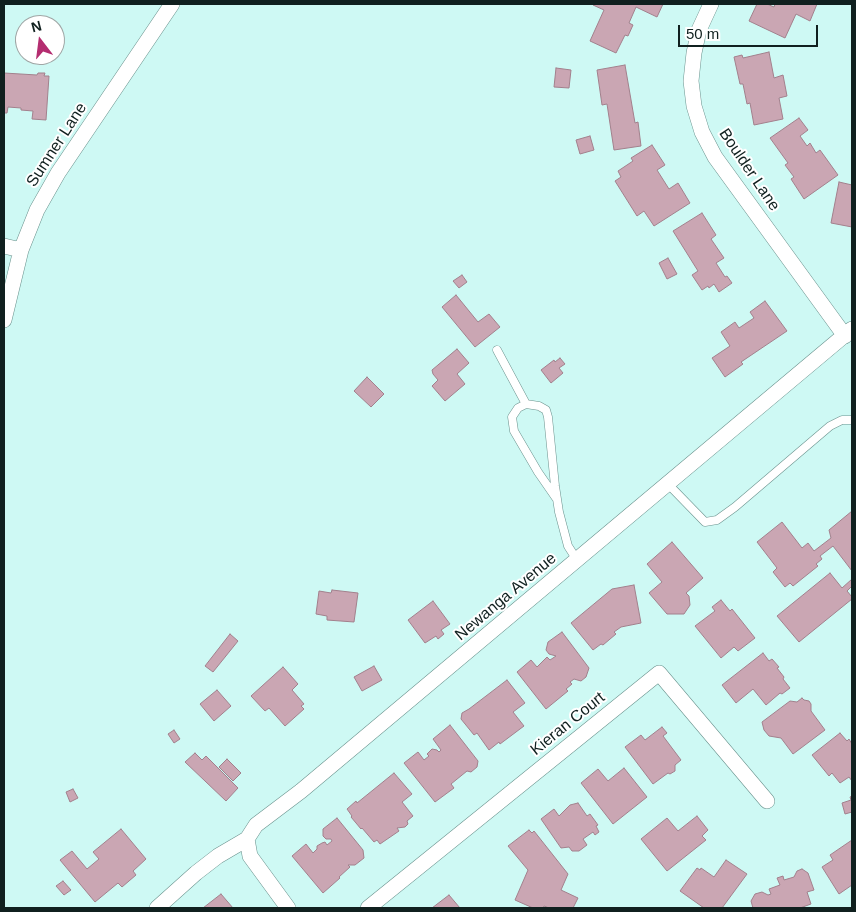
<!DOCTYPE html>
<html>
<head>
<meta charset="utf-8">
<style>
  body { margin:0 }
  #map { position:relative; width:856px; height:912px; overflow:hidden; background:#cef9f4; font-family:Helvetica,sans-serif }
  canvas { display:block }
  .frame { position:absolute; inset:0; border:5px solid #10201f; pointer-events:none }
  .north { position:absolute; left:15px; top:15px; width:50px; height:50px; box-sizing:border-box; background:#fff; border:1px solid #9fa6a5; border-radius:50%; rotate:345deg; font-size:14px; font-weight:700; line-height:20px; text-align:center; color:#10201f }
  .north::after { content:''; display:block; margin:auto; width:18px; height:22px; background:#b42d70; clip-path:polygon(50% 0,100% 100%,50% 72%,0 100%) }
  .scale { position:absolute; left:678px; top:25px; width:140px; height:22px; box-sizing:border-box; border:2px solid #10201f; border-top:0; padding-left:6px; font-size:15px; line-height:18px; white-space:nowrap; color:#10201f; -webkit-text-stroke:4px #fff; paint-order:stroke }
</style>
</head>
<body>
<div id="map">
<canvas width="856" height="912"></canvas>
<div class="frame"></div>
<div class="north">N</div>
<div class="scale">50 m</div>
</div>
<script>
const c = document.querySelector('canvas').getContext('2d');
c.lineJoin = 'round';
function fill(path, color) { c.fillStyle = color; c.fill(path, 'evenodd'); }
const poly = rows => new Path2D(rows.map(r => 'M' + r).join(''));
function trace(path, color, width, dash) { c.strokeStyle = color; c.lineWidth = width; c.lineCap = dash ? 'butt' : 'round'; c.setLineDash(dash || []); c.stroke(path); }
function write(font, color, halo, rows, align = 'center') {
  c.font = font + ' Helvetica,sans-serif'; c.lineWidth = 4; c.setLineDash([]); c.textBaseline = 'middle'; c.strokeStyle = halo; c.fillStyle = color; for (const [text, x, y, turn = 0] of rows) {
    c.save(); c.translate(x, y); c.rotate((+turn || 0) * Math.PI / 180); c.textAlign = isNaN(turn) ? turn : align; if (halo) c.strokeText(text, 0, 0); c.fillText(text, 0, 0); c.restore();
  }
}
const building = poly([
  [593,4,663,4,657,17,636,7,629,23,633,25,628,36,625,35,616,53,590,41,604,10,593,5,593,4],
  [757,4,767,4,774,7,775,4,817,4,810,21,796,14,785,38,749,21,757,4],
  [769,52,774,78,783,75,787,96,779,98,783,119,754,125,750,103,747,104,743,84,740,84,734,57,742,55,743,58,769,52],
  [625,65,635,123,638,122,641,146,614,150,607,104,602,105,597,70,625,65],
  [556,68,571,70,569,88,554,87,556,68],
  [4,73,37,75,38,73,45,73,44,76,49,76,46,120,32,119,33,111,21,110,21,108,8,107,7,113,4,113,4,73],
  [799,118,808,130,800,136,807,146,810,143,816,153,820,150,838,175,804,199,791,179,794,177,785,165,788,163,770,138,799,118],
  [590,136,594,150,580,154,576,140,590,136],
  [652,145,665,165,657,170,669,189,678,183,690,203,654,226,644,211,637,216,615,181,621,177,618,171,633,161,631,158,652,145],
  [839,182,852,185,852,227,831,223,839,182],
  [702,213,716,235,711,239,724,258,716,263,725,277,727,276,732,283,719,292,714,284,709,288,708,286,702,290,692,275,698,271,673,231,702,213],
  [668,258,677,274,667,279,659,263,668,258],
  [462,275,467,282,459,288,453,281,462,275],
  [456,295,478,322,489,314,500,327,475,347,442,307,456,295],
  [765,301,787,331,741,362,743,364,725,377,712,358,730,346,721,332,735,322,739,328,754,318,750,312,765,301],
  [457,349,469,363,457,374,465,384,445,401,432,386,438,380,433,374,432,370,457,349],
  [560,358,565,364,559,368,563,373,551,383,541,370,554,360,555,362,560,358],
  [367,377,384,394,371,407,354,391,367,377],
  [852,511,852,571,833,546,820,556,822,559,816,564,818,566,793,586,790,583,785,587,773,572,777,568,757,542,782,522,802,548,808,543,814,551,831,538,829,530,852,511],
  [672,542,703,578,686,593,689,596,690,605,684,614,667,614,649,593,662,582,647,564,672,542],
  [830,573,842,588,852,579,852,586,847,591,852,597,852,599,799,642,777,616,830,573],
  [634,585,641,623,621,627,614,632,616,634,603,645,601,644,593,650,571,623,612,589,634,585],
  [332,590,358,593,354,622,327,620,327,616,316,614,319,591,331,593,332,590],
  [721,600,730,611,732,609,755,638,738,651,734,647,721,658,695,626,715,611,712,607,721,600],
  [433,601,450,624,441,630,444,634,438,639,436,636,425,643,408,620,433,601],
  [562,632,589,668,586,677,581,681,574,679,570,682,572,684,566,689,568,691,546,709,517,672,531,660,537,667,547,657,550,660,556,656,549,654,546,650,548,642,562,632],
  [230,634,238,641,213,672,205,666,230,634],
  [763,653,769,661,772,659,779,667,777,668,784,677,783,679,790,688,782,694,780,693,766,705,753,689,736,703,722,685,763,653],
  [374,666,382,680,362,691,354,677,374,666],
  [283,667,298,684,292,690,304,704,301,706,304,709,285,726,269,708,265,711,251,696,283,667],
  [507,680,525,703,513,712,524,726,500,744,499,742,489,750,477,733,474,735,461,719,462,713,469,709,507,680],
  [217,690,231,706,214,721,200,704,217,690],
  [802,698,804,700,809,701,811,704,811,711,825,730,793,754,781,738,769,736,764,730,762,722,790,701,797,702,802,698],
  [450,725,478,761,477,767,471,772,467,771,451,784,454,788,435,802,404,763,418,752,424,760,429,756,427,754,432,749,437,750,439,752,441,750,433,739,450,725],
  [662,727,667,733,663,736,681,760,675,765,675,771,670,774,668,773,653,784,625,747,641,735,645,740,662,727],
  [174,730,180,739,174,743,168,734,174,730],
  [840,733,847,741,849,739,852,744,852,781,849,777,840,783,832,773,829,776,812,755,840,733],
  [195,753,202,760,206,756,238,788,226,801,185,762,195,753],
  [227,759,241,773,233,781,219,767,227,759],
  [624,768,647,797,613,824,581,783,598,769,608,781,624,768],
  [394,773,412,794,402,802,413,816,407,821,408,824,405,827,397,828,399,831,380,844,377,840,374,842,362,828,361,829,351,817,352,816,347,809,356,801,357,803,394,773],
  [73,789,78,798,70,802,66,792,73,789],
  [852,796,852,812,845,814,842,803,851,800,850,797,852,796],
  [578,803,587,816,590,814,598,825,596,826,599,832,595,835,593,832,583,839,587,845,579,851,572,851,569,847,561,848,541,819,554,809,559,816,570,805,578,803],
  [697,816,708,830,702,836,706,840,667,871,641,839,667,818,678,831,697,816],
  [337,818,363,850,364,858,355,865,348,865,350,867,339,877,340,878,323,893,292,856,306,844,313,853,317,849,317,846,322,843,325,842,327,845,332,841,331,839,326,839,323,836,323,829,337,818],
  [121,829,146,859,133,871,136,875,122,887,118,883,95,902,60,860,72,851,87,869,99,859,93,852,121,829],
  [529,830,532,833,534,831,568,874,561,890,578,898,573,908,549,908,544,906,543,908,533,908,515,900,528,870,508,846,529,830],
  [852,840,852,885,839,894,822,867,833,860,830,855,852,840],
  [726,860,747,874,722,908,704,908,680,891,697,868,700,870,701,868,714,877,726,860],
  [802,869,808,873,814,890,807,892,811,904,800,908,753,908,751,901,755,894,762,892,768,895,771,894,769,889,780,885,777,878,783,876,784,880,794,877,797,871,802,869],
  [63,881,71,890,64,895,56,886,63,881],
  [221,894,233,908,203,908,221,894],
  [449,895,460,908,432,908,449,895]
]);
fill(building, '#caa6b3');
trace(building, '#a2808c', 1);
const service = poly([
  [497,350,526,404,539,406,546,410,548,417,555,486,559,512,568,546,577,560],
  [526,404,518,408,512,417,514,431,538,472,556,498],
  [668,484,705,522,717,520,735,507,830,426,842,420,852,420]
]);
const minor = poly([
  [711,4,699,30,694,53,691,81,694,106,702,132,715,157,845,336],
  [4,246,21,250],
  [4,320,21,250,37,210,58,173,172,4],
  [157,908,196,873,218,856,247,839],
  [288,908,250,856,247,839,256,825,301,791,852,329],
  [368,908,659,673,767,801]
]);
trace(service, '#6a928d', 9);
trace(minor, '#6a928d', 16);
trace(service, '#fff', 8);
trace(minor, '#fff', 15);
write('16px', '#10201f', '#fff', [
  ["Sumner Lane",57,145,-57],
  ["Boulder Lane",749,170,56],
  ["Newanga Avenue",506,597,-40],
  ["Kieran Court",568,724,-39]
]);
</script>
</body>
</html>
